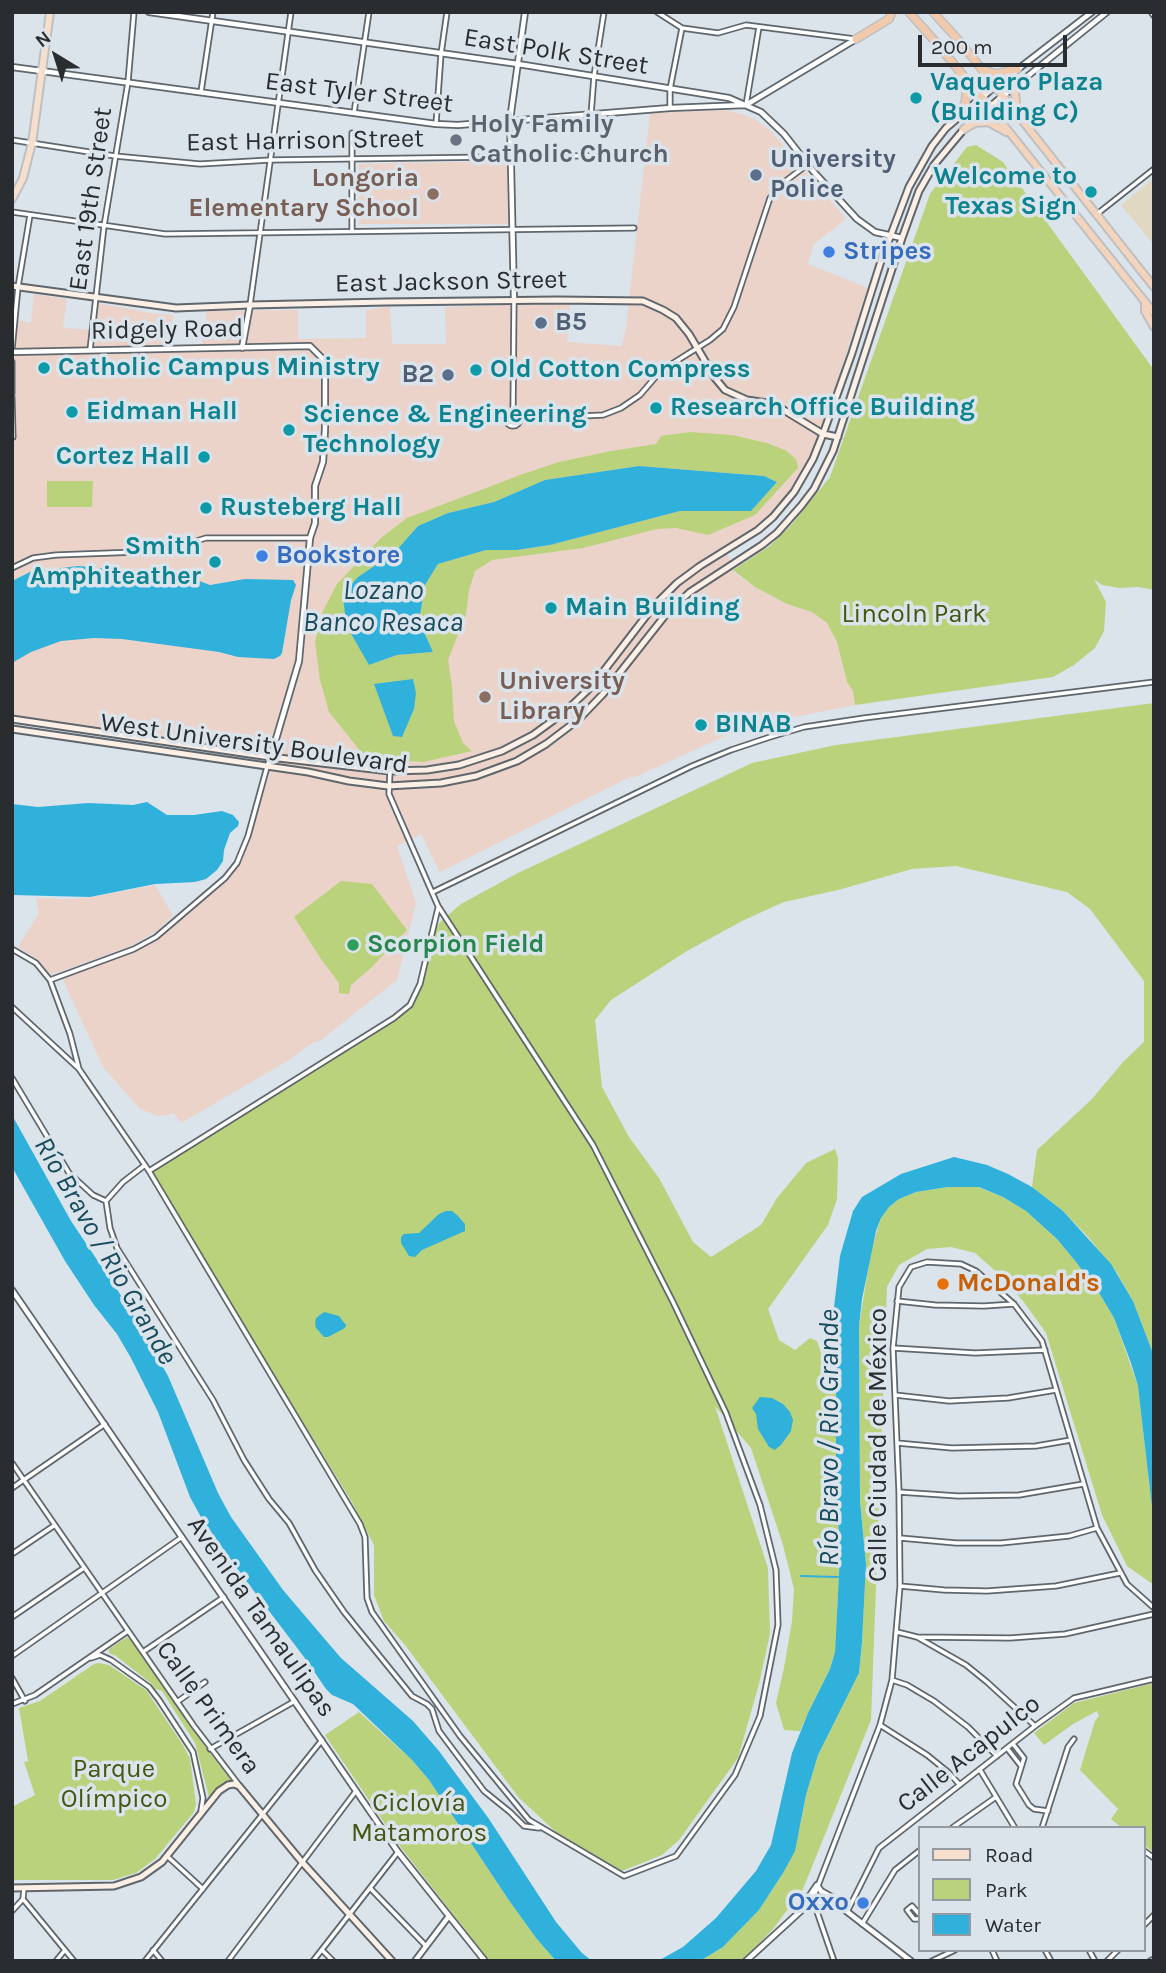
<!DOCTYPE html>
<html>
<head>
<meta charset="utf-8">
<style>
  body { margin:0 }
  #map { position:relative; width:1166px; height:1973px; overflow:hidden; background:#dbe3eb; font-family:Karla,sans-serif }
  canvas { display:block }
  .frame { position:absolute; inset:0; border:14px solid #2a2d2f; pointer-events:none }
  .legend { position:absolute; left:918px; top:1826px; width:228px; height:126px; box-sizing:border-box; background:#dbe3eb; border:2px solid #949aa0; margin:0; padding:9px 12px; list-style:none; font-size:21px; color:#2a2d2f }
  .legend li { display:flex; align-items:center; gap:14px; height:35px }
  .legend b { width:35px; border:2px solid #949aa0 }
  .north { position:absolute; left:21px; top:21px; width:70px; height:70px; -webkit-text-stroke:5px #dbe3eb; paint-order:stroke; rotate:322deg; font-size:19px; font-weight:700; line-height:28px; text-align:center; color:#2a2d2f }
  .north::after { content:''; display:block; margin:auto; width:24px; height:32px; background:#2a2d2f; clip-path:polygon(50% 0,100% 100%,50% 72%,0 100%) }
  .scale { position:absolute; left:918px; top:35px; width:149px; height:32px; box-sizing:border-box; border:4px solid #2a2d2f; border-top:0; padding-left:9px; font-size:21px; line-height:24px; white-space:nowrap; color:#2a2d2f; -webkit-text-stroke:5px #dbe3eb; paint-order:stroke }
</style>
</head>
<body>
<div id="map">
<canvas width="1166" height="1973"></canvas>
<div class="frame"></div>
<ul class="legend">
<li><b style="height:9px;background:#f7dfcd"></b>Road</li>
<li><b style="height:19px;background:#bbd27d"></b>Park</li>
<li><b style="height:19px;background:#30b1db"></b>Water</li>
</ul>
<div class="north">N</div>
<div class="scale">200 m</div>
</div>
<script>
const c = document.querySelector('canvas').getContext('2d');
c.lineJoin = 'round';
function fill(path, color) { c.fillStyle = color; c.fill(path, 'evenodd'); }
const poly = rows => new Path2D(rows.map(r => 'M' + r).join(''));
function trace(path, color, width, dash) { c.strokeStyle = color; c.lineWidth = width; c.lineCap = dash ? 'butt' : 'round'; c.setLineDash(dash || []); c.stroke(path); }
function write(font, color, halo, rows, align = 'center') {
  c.font = font + ' Karla,sans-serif'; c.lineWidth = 7; c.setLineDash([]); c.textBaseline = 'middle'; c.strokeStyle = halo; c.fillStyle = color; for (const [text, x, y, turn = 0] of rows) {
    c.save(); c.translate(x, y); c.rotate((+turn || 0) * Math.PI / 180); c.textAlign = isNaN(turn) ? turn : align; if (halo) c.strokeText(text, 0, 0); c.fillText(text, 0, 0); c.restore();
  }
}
fill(poly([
  [1154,178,1154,245,1121,205]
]), '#e0d8c3');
fill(poly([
  [727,110,753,118,771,131,846,219,814,244,808,264,868,288,813,455,796,485,770,516,753,530,725,548,735,573,755,587,787,604,812,612,827,623,837,642,847,682,853,691,855,705,759,724,734,732,633,778,630,777,440,872,421,834,397,846,416,903,397,980,321,1040,310,1044,289,1060,181,1123,174,1113,168,1115,158,1116,140,1109,103,1067,63,980,64,978,121,957,155,941,222,885,243,859,260,800,270,774,263,751,12,716,12,323,17,320,31,323,34,294,67,299,63,328,94,330,98,303,150,313,173,315,170,345,202,344,207,311,298,310,298,339,366,338,366,310,390,307,392,344,446,344,445,307,570,304,567,342,622,346,626,328,650,113],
  [507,161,508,224,359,224,359,164],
  [155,885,173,915,158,930,131,946,51,975,38,960,18,947,39,913,36,898,71,899,91,897]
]), '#ebd3c9');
fill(poly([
  [976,145,1003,162,1154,370,1154,590,1138,587,1119,588,1102,585,1094,579,1106,602,1104,631,1095,648,1074,665,1053,677,855,705,853,691,847,682,837,642,827,623,812,612,787,604,755,587,733,570,771,545,792,524,830,477,930,194,967,147],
  [690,432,732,435,767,443,785,450,796,459,798,468,755,515,708,535,676,528,657,529,583,548,492,560,475,571,469,590,466,614,448,660,452,686,454,721,463,743,472,751,423,762,366,758,329,712,320,680,315,642,323,611,337,584,381,538,407,518,523,474,559,462,611,451,656,444,661,436],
  [639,466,764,476,777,482,751,511,680,511,550,545,517,550,486,550,438,564,425,585,419,621,433,652,397,655,369,665,358,577,395,552,418,526,448,513,494,502,545,480],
  [47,481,93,481,92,507,47,507],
  [1154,703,1154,1356,1133,1301,1117,1273,1089,1238,1063,1211,1032,1187,1037,1150,1091,1100,1123,1062,1144,1042,1144,981,1090,909,1067,892,956,866,912,869,838,890,784,902,744,920,687,951,611,1000,595,1020,602,1087,629,1137,659,1178,693,1242,711,1257,761,1225,777,1198,806,1163,835,1149,838,1158,837,1199,828,1225,768,1309,779,1340,795,1350,810,1338,817,1341,836,1397,836,1480,840,1554,835,1652,830,1669,808,1713,800,1731,784,1730,776,1703,784,1668,792,1621,794,1589,783,1545,751,1448,715,1406,768,1568,770,1634,759,1684,738,1758,679,1840,662,1855,622,1871,556,1832,519,1798,405,1645,384,1621,374,1595,374,1545,352,1502,149,1171,413,1006,427,969,436,928,441,921,461,904,518,873,752,763,836,745],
  [341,881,372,884,407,930,372,967,351,985,349,994,339,993,339,983,321,959,294,917],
  [948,1187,978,1187,1003,1197,1026,1211,1057,1239,1076,1262,1101,1296,1114,1318,1138,1386,1154,1524,1154,1585,1127,1566,1102,1515,1046,1333,1023,1301,1001,1276,975,1253,951,1247,927,1249,899,1265,887,1287,871,1720,803,1889,773,1929,742,1961,700,1961,723,1947,759,1910,783,1873,800,1827,806,1795,818,1755,859,1673,862,1642,866,1564,860,1502,859,1326,871,1251,881,1218,889,1207,899,1199,916,1192],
  [127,1637,131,1640,206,1748,231,1780,220,1785,209,1797,195,1743,162,1691,156,1689,152,1684,116,1656,109,1653,109,1649],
  [98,1663,109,1665,146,1690,183,1745,190,1759,196,1804,194,1812,155,1859,136,1873,113,1880,12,1880,12,1807,35,1795,24,1762,28,1761,19,1708,40,1701,94,1664],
  [1154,1683,1154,1853,1143,1844,1143,1828,1122,1828,1111,1819,1118,1809,1080,1770,1095,1721,1099,1716,1097,1711,1073,1724,1044,1745,1034,1733,1074,1703],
  [359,1712,412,1760,429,1780,508,1899,536,1938,556,1961,490,1961,402,1849,325,1735]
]), '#bbd27d');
fill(poly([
  [639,466,764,476,777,482,751,511,680,511,550,545,517,550,486,550,438,564,425,585,419,621,433,652,397,655,369,665,346,625,343,594,358,577,395,552,418,526,448,513,494,502,545,480],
  [79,566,170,575,194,579,210,585,245,579,293,580,296,585,291,600,282,653,280,656,274,659,238,657,219,652,122,639,94,638,61,641,31,652,12,663,12,581,32,571],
  [413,679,416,693,414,709,402,737,393,736,374,684],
  [147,802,167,815,194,815,222,811,233,815,239,822,238,826,230,833,224,850,223,861,217,870,206,879,195,882,155,884,90,897,12,895,12,804,38,807,88,803,133,805],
  [12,1115,71,1221,130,1309,168,1376,218,1493,231,1517,283,1590,323,1637,341,1658,413,1721,439,1751,489,1819,556,1922,582,1953,592,1961,556,1961,536,1938,508,1899,429,1780,412,1760,353,1704,332,1695,326,1689,304,1657,244,1578,202,1519,190,1497,158,1412,131,1358,117,1334,94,1305,65,1261,12,1167],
  [954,1157,987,1165,1008,1174,1032,1187,1063,1211,1111,1264,1133,1301,1154,1356,1154,1524,1140,1404,1138,1386,1131,1363,1114,1318,1101,1296,1076,1262,1057,1239,1026,1211,1003,1197,979,1187,948,1187,916,1192,899,1199,889,1207,881,1218,876,1231,862,1299,859,1326,860,1502,866,1564,862,1642,859,1673,818,1755,806,1795,795,1851,783,1873,759,1910,723,1947,700,1961,658,1961,683,1947,716,1918,756,1871,771,1845,792,1753,808,1713,830,1669,835,1652,840,1554,836,1480,836,1397,831,1333,840,1256,853,1211,862,1197,901,1174],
  [446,1211,452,1211,458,1216,465,1224,465,1231,422,1250,415,1257,409,1256,401,1243,401,1237,404,1234,419,1233,439,1214],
  [324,1312,339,1316,346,1325,345,1328,328,1337,324,1337,316,1328,315,1323,316,1318],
  [760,1397,772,1398,783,1404,790,1412,793,1420,791,1431,781,1445,775,1450,769,1447,758,1429,756,1414,752,1408]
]), '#30b1db');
trace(poly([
  [801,1576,838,1577]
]), '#30b1db', 2);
const minor = poly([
  [657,12,682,28,718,33,746,25,855,39],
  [1151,12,1154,16],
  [201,92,213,12],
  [746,105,759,27],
  [670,108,670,89,682,28],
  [354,113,369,12],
  [591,115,594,76,604,12],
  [436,124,441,54,447,12],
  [352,133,352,231],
  [12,140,115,156,200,164,270,160,643,155],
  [12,212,165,234,634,228],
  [1097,214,1154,169],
  [250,305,291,12],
  [12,350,18,287,30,215],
  [90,350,104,226,128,82,134,12],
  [12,362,12,393],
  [12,397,13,437],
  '506 419a7 7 0 1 1 14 0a7 7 0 1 1-14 0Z',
  [513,412,514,300],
  [520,419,603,415,621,408,640,395,659,373,667,367,710,340,723,329,734,307,770,198,783,183,808,164],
  [12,568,33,558,56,555,164,551,206,538,310,538],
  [433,892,692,766,731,750,770,737,804,727,864,718,1154,682],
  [12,949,36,963,50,980,134,949,156,937,225,878,237,863,248,836,267,767],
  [50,980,70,1034,79,1069,149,1171,360,1524,365,1537,367,1598,372,1612,460,1736,529,1820,624,1876,676,1856,735,1775,760,1716,778,1625,776,1570,760,1505,726,1413,673,1302,593,1145,438,906,389,794,390,771],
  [12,1007,78,1068],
  [12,1078,69,1173,93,1195,106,1201],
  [145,1165,123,1182,106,1201,110,1228,117,1248,213,1400,244,1460,269,1499,289,1523,315,1570,344,1612,412,1696,427,1704,432,1709,439,1731,484,1791,510,1812,524,1826,539,1828],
  [149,1171,394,1018,410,1005,420,984,438,908],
  [897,1301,935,1305,984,1306,1014,1304],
  [893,1348,975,1353,1045,1350],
  [895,1395,949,1401,1008,1398,1056,1390],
  [897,1443,952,1448,1036,1446,1071,1440],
  [12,1463,194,1726,239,1785],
  [12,1488,105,1424],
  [899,1492,958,1496,1019,1495,1083,1484],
  [900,1538,956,1543,1001,1543,1069,1536,1097,1528],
  [12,1554,55,1525],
  [900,1586,944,1590,987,1591,1056,1586,1120,1573],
  [12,1617,84,1568],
  [897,1632,917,1637,966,1665,987,1682,1035,1726],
  [917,1637,1010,1638,1065,1634,1154,1614],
  [143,1652,224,1597],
  [12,1656,182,1537],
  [91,1658,100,1655,111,1660,149,1687,159,1700,193,1752,203,1798,201,1811],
  [12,1678,25,1701],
  [892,1680,907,1685,934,1701,968,1727,997,1756],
  [177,1702,205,1682],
  [12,1704,35,1695,128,1631],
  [880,1725,927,1755,948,1772,960,1785],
  [1013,1744,1024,1758,1016,1784,1029,1805,1034,1809,1048,1811],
  [1007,1748,1021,1766],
  [210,1749,295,1701],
  [980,1770,1015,1828],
  [952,1828,996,1797],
  [1042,1828,1068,1747,1074,1739],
  [1143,1850,1154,1858],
  [167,1856,203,1889],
  [370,1888,426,1946],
  [23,1899,74,1961],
  [12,1911,23,1899,24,1888],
  [847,1912,879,1848,1035,1726,1074,1698,1154,1679],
  [919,1914,912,1906,907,1910,914,1919,919,1919],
  [862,1924,895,1870,919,1851],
  [1143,1926,1154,1915],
  [153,1950,162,1961],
  [322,1950,333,1961],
  [992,1950,997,1961],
  [1045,1950,1051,1961],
  [1089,1950,1095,1961],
  [56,1961,65,1950],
  [145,1961,322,1740],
  [228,1961,356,1791],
  [313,1961,398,1852],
  [834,1961,814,1903,814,1896,880,1725,892,1680,900,1586,899,1492,893,1348,899,1287,911,1267,927,1262,961,1264,976,1271,1014,1304,1042,1341,1097,1528,1127,1584,1154,1608],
  [932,1961,955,1950],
  [1107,1961,1118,1950],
  [1150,1961,1154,1959]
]);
const tertiary = poly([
  [149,12,518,64,729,98,761,112,784,134,813,171,857,219,875,232,902,238],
  [12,67,436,124,458,125,670,108,746,105,856,39],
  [996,86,1092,12],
  [1003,96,1107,12],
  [514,300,510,120,525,12],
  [242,348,250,305],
  [12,352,310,346,324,360,325,364,325,429,323,462,315,486,315,523,310,538,299,661,268,766],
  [12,1290,398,1852,485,1961],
  [802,1907,817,1885,821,1891,837,1900,840,1906],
  [415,1961,449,1916],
  [746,1961,804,1908,814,1903,821,1902,832,1903,841,1907,911,1961]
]);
const secondary = poly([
  [12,286,176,308,250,305,386,302,558,300,643,301,663,310,676,318,689,334,715,378,725,390,747,400,774,404,823,434,838,437],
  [12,719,270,757,390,771,427,770,459,765,502,751,533,735,566,711,593,685,653,607,677,583,700,566,758,530,773,517,794,492,813,459,823,434,852,353,881,261,909,187,932,146,946,128,995,86],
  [12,729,308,772,349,781,388,786,441,783,476,776,517,761,546,744,579,719,603,694,667,613,690,592,762,545,777,533,801,506,814,489,833,451,902,238,919,191,934,165,964,129,1003,96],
  [12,1888,114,1886,141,1877,162,1862,219,1791,228,1785,234,1784,239,1786,302,1862,392,1961]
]);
const primary = poly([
  [12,199,23,178,32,143,50,12]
]);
const trunk = poly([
  [995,86,1154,287],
  [982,98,1154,313],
  [1017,112,1015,93,1018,85],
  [964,129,975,123,988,122,1006,132],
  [1145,304,1145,311,1154,327]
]);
const motorway = poly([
  [909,12,932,38,982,98],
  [933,12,961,43,995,86],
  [856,39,889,19,892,12],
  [984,70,996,74,1017,69],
  [959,74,966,90,966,98,962,114]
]);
trace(minor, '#5f666c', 7);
trace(tertiary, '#5f666c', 8);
trace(secondary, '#5f666c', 9);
trace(primary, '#bfc0c1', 10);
trace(trunk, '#bfc0c1', 10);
trace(motorway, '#bfc0c1', 10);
trace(minor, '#fff', 3.5);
trace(tertiary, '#fff', 4.5);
trace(secondary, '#fbefe6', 5);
trace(primary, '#f7dfcd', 6);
trace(trunk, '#f4d4bc', 6);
trace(motorway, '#f1c9ac', 7);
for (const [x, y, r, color] of [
  [916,98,7,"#0f9aa8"],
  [456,140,7,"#6b7280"],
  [756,175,7,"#5c6f8a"],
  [1091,192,7,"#0f9aa8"],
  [433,194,7,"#8d6e63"],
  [829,252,7,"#3f7fe0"],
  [541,323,7,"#5c6f8a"],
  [44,368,7,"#0f9aa8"],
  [476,370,7,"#0f9aa8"],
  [448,375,7,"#5c6f8a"],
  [656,408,7,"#0f9aa8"],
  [72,412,7,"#0f9aa8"],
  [289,430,7,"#0f9aa8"],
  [204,457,7,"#0f9aa8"],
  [206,508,7,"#0f9aa8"],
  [262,556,7,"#3f7fe0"],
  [215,562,7,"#0f9aa8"],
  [551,608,7,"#0f9aa8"],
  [485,697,7,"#8d6e63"],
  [701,725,7,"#0f9aa8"],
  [353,945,7,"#2e9e5b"],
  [943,1284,7,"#e8710a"],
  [863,1903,7,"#3f7fe0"]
]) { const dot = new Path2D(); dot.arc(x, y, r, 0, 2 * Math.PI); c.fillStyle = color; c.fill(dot); trace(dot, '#dbe3eb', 2.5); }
write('26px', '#2a2d2f', '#dbe3eb', [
  ["East Polk Street",556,52,9],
  ["East Tyler Street",359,93,7],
  ["East Harrison Street",305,141,-1],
  ["East 19th Street",91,199,-82],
  ["East Jackson Street",451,282,-1],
  ["Ridgely Road",167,330,-1],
  ["West University Boulevard",254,744,8],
  ["Calle Ciudad de México",879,1445,-90],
  ["Avenida Tamaulipas",261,1617,55],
  ["Calle Primera",208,1708,54],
  ["Calle Acapulco",969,1754,-38]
]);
write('bold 26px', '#0d838f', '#dbe3eb', [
  ["Vaquero Plaza",930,83],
  ["(Building C)",930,113],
  ["Welcome to",1077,177,"right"],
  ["Texas Sign",1077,207,"right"],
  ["Catholic Campus Ministry",58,368],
  ["Old Cotton Compress",490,370],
  ["Research Office Building",670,408],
  ["Eidman Hall",86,412],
  ["Science & Engineering",303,415],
  ["Technology",303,445],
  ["Cortez Hall",190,457,"right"],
  ["Rusteberg Hall",220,508],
  ["Smith",201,547,"right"],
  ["Amphiteather",201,577,"right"],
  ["Main Building",565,608],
  ["BINAB",715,725]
], 'left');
write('bold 26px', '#5b616d', '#dbe3eb', [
  ["Holy Family",470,125],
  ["Catholic Church",470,155]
], 'left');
write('bold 26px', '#4e5e75', '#dbe3eb', [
  ["University",770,160],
  ["Police",770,190],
  ["B5",555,323],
  ["B2",434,375,"right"]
], 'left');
write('bold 26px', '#785e54', '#dbe3eb', [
  ["Longoria",419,179],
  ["Elementary School",419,209],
  ["University",499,682,"left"],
  ["Library",499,712,"left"]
], 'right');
write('bold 26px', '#366cbe', '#dbe3eb', [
  ["Stripes",843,252],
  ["Bookstore",276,556],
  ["Oxxo",849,1903,"right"]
], 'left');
write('26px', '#465511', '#dbe3eb', [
  ["Lincoln Park",914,615],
  ["Parque",114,1770],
  ["Olímpico",114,1800],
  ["Ciclovía",419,1804],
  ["Matamoros",419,1834]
]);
write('bold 26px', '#27864d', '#dbe3eb', [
  ["Scorpion Field",367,945]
], 'left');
write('bold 26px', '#c56008', '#dbe3eb', [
  ["McDonald's",957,1284]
], 'left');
write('italic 28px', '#194c5e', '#dbe3eb', [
  ["Lozano",383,591],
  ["Banco Resaca",383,623],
  ["Río Bravo / Rio Grande",105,1251,60],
  ["Río Bravo / Rio Grande",830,1438,-90]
]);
</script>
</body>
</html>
